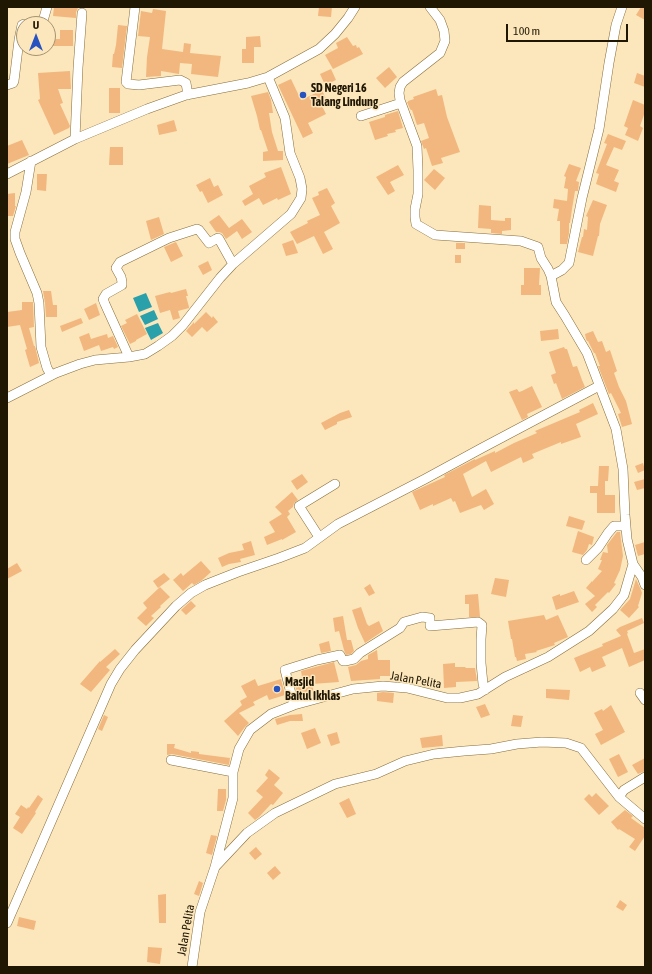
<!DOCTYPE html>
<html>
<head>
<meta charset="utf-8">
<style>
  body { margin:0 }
  #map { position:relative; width:652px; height:974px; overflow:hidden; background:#fce6bb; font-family:"Asap Condensed",sans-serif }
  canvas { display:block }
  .frame { position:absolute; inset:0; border:8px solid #201703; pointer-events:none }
  .north { position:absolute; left:16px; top:16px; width:40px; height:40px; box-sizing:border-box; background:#fce6bb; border:1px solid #a49371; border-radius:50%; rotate:0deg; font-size:11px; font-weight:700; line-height:16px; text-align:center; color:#201703 }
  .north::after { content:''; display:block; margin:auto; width:14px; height:18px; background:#2952c1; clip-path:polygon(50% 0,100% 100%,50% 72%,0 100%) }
  .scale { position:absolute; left:506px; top:24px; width:122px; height:18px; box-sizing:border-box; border:2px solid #201703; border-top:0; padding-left:5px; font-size:12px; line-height:14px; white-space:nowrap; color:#201703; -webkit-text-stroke:3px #fce6bb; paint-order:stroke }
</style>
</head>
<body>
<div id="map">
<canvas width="652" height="974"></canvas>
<div class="frame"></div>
<div class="north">U</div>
<div class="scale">100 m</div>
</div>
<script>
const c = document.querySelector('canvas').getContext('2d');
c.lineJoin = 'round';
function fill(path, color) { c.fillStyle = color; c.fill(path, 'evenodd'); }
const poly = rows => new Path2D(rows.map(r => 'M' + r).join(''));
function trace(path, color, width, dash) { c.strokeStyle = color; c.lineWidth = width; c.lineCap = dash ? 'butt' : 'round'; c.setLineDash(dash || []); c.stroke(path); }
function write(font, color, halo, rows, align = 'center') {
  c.font = font + ' "Asap Condensed",sans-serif'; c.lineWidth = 3; c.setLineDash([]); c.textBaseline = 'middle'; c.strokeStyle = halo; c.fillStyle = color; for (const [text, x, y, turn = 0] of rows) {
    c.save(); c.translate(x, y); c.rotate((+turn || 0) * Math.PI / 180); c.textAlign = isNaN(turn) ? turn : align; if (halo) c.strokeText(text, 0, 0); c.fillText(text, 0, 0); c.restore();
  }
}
fill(poly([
  [146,293,152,307,139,312,133,298],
  [154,310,158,319,145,325,140,316],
  [158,323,163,333,151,340,145,328]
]), '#2aa0ab');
fill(poly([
  [54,7,66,7,78,8,76,12,76,18,53,16],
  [319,7,332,7,331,17,318,16],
  [641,7,645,7,645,20,636,15],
  [153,9,166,11,162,49,183,52,184,43,191,44,190,53,221,56,218,77,191,74,192,64,180,63,179,74,161,71,161,76,146,77,147,57,150,37,138,36,141,11,152,13],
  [118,25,127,26,122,68,112,67,113,54,114,54,116,45],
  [60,30,73,30,73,46,52,46,53,39,60,39],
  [260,36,261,47,254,47,254,63,242,63,242,49,246,49,246,37],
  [347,37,353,46,356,45,357,48,359,47,363,54,333,69,325,55,338,48,336,43],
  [389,67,397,77,385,88,376,78],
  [331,69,336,80,325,85,320,74],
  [70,71,71,89,58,89,63,103,60,104,70,126,69,128,54,135,38,100,40,99,38,73],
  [637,73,645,76,645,87,634,83],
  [291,79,301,100,322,90,327,101,321,104,326,114,308,123,313,133,303,138,278,85],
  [109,88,120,88,120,113,109,113],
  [436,89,438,96,442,95,447,117,460,152,441,158,443,163,432,166,426,148,424,149,421,141,429,138,424,123,417,125,412,110,411,110,410,109,407,102,408,102,408,101,414,99,413,97],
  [268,92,271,100,273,113,269,113,272,132,278,151,283,151,283,160,263,161,263,152,268,151,261,130,260,130,257,116,251,96],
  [633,100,645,105,645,112,640,126,643,128,638,141,625,135,628,128,624,126],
  [398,111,403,128,395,130,396,132,387,134,388,136,375,140,369,122,385,117,385,115],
  [174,120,177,131,159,135,157,125],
  [608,134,626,141,622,150,614,147,606,165,619,170,614,181,619,183,616,192,596,184,599,174,596,173,607,144,604,143],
  [22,140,29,155,7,164,7,146],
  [110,147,123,147,123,165,109,165],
  [569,164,581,168,576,181,579,182,578,191,575,191,572,209,570,223,569,223,569,233,567,244,560,244,560,221,557,221,559,209,553,208,554,199,567,201,568,189,564,188,566,177,564,176],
  [398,165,404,175,390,182,395,191,388,195,376,177],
  [281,167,291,194,278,200,277,198,263,205,259,198,245,206,242,201,253,194,249,186,266,177,264,173],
  [434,169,445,178,435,190,424,180],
  [37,174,47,174,46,191,37,190],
  [210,178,214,187,218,185,223,195,208,203,202,191,200,192,196,185],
  [327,188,335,203,331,206,340,223,324,232,333,249,323,254,314,236,297,244,290,232,308,223,307,221,320,215,312,198,319,195,318,192],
  [15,193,15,206,16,206,13,216,7,216,7,194],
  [593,200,607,205,600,224,599,236,598,236,593,256,578,252,582,237,583,237,584,229,587,230,588,217,586,216],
  [479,205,491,206,491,220,505,221,505,218,511,218,511,230,502,231,502,234,491,233,491,229,478,228],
  [219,215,229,228,242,219,252,232,242,239,237,231,226,239,222,233,219,232,216,232,209,222],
  [159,217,164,234,151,240,146,221],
  [293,240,298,253,286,256,282,244],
  [176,242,183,256,171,262,164,247],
  [456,243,465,243,465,249,456,249],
  [455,255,461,255,461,263,455,263],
  [208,261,212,270,203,275,198,266],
  [524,268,540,268,539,285,541,285,541,295,521,295,521,285,524,285],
  [186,289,188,296,186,296,189,307,189,308,178,311,180,318,173,320,170,310,160,313,155,296,170,292,171,293],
  [43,291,51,291,53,305,57,305,57,317,46,317,45,303],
  [22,302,33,302,33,304,34,327,29,328,34,346,35,346,39,363,30,367,25,350,27,349,20,325,7,327,7,312,22,310],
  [96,303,100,315,89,320,84,309],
  [206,312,212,318,213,316,218,322,207,332,202,327,192,337,186,331,194,322,194,324],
  [137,314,147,334,136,340,136,341,130,344,121,326,127,323,125,320],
  [81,318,83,323,62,332,60,326],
  [558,329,559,339,541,341,540,331],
  [593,331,598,342,602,341,606,352,610,350,617,371,614,373,619,387,626,401,632,424,622,427,618,414,621,413,611,393,609,394,598,366,600,366,595,353,594,353,588,341,587,341,586,339,585,334],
  [89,333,91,339,107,334,108,338,113,336,118,347,114,349,113,347,101,351,99,345,84,351,79,337],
  [564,347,565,349,567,349,573,367,577,366,582,380,585,387,562,399,556,383,554,384,551,375,556,373,549,352],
  [532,386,542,407,527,414,528,417,522,420,509,392,517,389,519,392,522,391],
  [593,403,598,414,576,424,581,437,561,444,561,442,532,454,534,458,523,463,521,457,491,472,486,461,463,474,472,497,486,489,494,504,484,510,481,505,460,513,455,501,453,502,451,498,433,506,433,504,420,510,412,492,445,477,444,475,475,459,475,460,495,451,495,453,514,443,537,433,535,431,580,412,579,410],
  [349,410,352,417,337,422,337,424,325,430,321,423,340,413],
  [643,463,645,470,638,473,635,466],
  [599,466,609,466,608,481,605,481,605,495,615,495,615,513,597,513,597,493,590,493,590,486,598,486],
  [302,474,308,482,297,490,291,481],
  [645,479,645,488,637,490,634,482],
  [292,492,298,500,294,503,293,507,288,511,290,514,287,517,296,532,282,540,282,539,267,545,264,537,275,532,269,522,282,514,275,507],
  [569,516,585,521,582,530,566,526],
  [578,531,594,537,592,545,589,544,587,550,583,555,572,552],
  [617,532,620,532,623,556,620,570,614,583,616,584,609,593,608,592,595,605,597,607,592,612,585,604,595,596,586,588,592,581,592,582,602,571,598,569,602,560,600,560,603,552,608,553,607,545],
  [251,541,255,555,240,559,241,562,229,564,222,567,218,558,229,553,244,550,242,544],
  [645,542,645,554,638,556,635,545],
  [201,561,211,572,201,581,194,585,192,583,183,591,173,580,181,573,183,576],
  [17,563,22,571,7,579,7,569],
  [164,573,170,579,158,588,153,581],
  [495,578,509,580,506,597,491,594],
  [636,579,641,590,642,593,638,606,639,607,629,618,620,610,630,599],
  [370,584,375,593,369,596,364,588],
  [160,587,170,597,160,606,161,607,151,616,154,618,146,626,137,618,147,608,143,603],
  [574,591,579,602,556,610,552,597,560,594,560,596],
  [478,594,480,617,469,617,469,604,465,604,465,595],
  [191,601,196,606,186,615,181,610],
  [361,607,367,624,369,626,379,621,383,631,365,643,358,628,352,610],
  [544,615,546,620,558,615,568,637,554,643,555,645,536,651,537,652,525,654,526,659,517,661,516,657,515,657,512,639,511,639,508,621],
  [343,616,347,640,351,640,354,651,351,654,346,655,344,650,339,631,335,632,333,618],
  [642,618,644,623,627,631,628,633,627,634,634,653,645,649,645,660,629,667,622,648,602,657,606,666,592,672,590,667,580,672,574,658,603,646,602,644,621,636,616,630,620,627],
  [329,641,331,651,321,653,319,644],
  [115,649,120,654,106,667,110,670,91,692,80,684,100,661,100,662],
  [377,650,378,660,390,660,390,676,380,676,380,679,351,681,348,667,356,665,361,661,368,659,368,655],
  [334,662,339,682,312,684,314,693,298,698,294,680,302,677,301,671,319,666],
  [455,663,455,667,465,667,466,668,475,668,477,681,456,682,456,687,444,688,443,664],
  [255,679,258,686,281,679,285,695,269,700,267,695,253,702,255,705,239,713,249,723,245,727,238,736,224,721,242,705,240,701,247,697,241,686],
  [546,689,570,690,569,700,546,698],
  [383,692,394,693,393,703,377,701,377,693],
  [485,704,490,715,481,718,476,707],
  [611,705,625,732,601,745,595,734,603,730,594,713,602,709,603,711],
  [302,714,303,721,290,721,277,725,275,719,290,715],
  [104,715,108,717,102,731,98,729],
  [513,715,523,716,521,727,511,726],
  [315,728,321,743,307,749,301,733],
  [337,732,340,743,331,746,327,735],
  [442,735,443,746,422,748,420,738],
  [167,744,175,744,174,748,191,753,191,751,199,752,199,754,230,758,229,765,172,754,167,755],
  [619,754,628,772,618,777,609,759],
  [645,758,645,771,638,774,632,765],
  [269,769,280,778,274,785,283,793,273,805,271,804,259,817,255,820,248,813,263,797,256,791,268,778,265,775],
  [218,789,226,789,226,800,223,811,217,811],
  [596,793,609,806,599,815,584,799,589,794,592,797],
  [38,795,43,799,35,812,36,813,22,834,13,828,20,817,15,814,21,805,27,809,28,807,29,808],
  [349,798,356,814,347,818,339,803],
  [625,810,633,816,631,818,645,828,645,836,635,851,629,847,635,839,619,829,618,830,611,822],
  [211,835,217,836,212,855,206,853],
  [256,847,262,854,255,860,249,853],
  [275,866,281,873,273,880,267,873],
  [199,881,203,883,199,896,194,894],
  [166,894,166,923,159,923,158,895],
  [620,900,627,905,623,911,616,907],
  [19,917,36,921,34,930,17,926],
  [148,947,162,948,160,964,147,962]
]), '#f2b77e');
const minor = poly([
  [135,7,126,82,128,84,139,85,180,80,186,83,188,95],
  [430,7,440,20,444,31,445,41,440,53,403,82,400,87,399,93,400,100,417,146,418,170,418,194,415,209,415,217,416,224,435,235,521,241,538,247,541,258,548,269,551,276],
  [622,7,616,25,609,63,599,129,582,198,569,263,562,270,551,276,556,302,565,316,587,353,616,429,623,469,625,515,627,539,633,564,642,577,645,585],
  [27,24,43,21,47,7],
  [7,85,13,83,14,81,19,40,22,25,24,24],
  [361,116,401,103],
  [75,139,78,68,82,13],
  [31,161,26,192,15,232,15,239,20,253,37,293,39,303,41,347,47,368,51,375],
  [7,174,75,139,147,109,186,95,248,83,268,77],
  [129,357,105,304,103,299,106,294,122,285,122,282,121,277,116,268,120,262,169,238,197,229,199,230,209,243,216,239,218,238,219,239,233,264],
  [7,398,56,373,80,364,95,360,129,357,145,354,158,346,172,336,183,325,220,278,233,264,291,214,301,198,302,189,300,178,290,153,285,118,268,77,319,49,335,34,348,18,355,7],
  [319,537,299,506,335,484],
  [586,560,598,548,608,533,614,526,626,526],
  [640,693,645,700],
  [294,705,285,670,317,660,340,655,343,661,345,661,354,659,360,653,400,628,404,622,422,617,430,618,430,626,478,622,482,625,481,639,481,663,483,684,485,690],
  [171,760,233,772],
  [619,797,624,790,645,777],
  [216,866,247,833,275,813,335,784,376,774,405,761,434,754,464,751,491,749,517,744,542,742,566,743,581,748,619,797,645,819],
  [7,923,111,684,120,669,135,650,176,606,191,593,205,585,238,572,279,558,305,548,338,524,425,479,482,448,599,386],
  [192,967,200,912,215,867,233,798,233,772,239,749,250,730,271,714,294,705,353,689,383,686,407,688,447,698,460,698,478,694,505,677,548,657,589,631,613,609,624,595,633,564]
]);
trace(minor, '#866d39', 10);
trace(minor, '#fff', 9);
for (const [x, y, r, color] of [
  [303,95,4,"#2952c1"],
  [277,689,4,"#2952c1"]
]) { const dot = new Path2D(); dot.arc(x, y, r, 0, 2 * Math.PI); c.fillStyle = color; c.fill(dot); trace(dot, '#fce6bb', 1.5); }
write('bold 12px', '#201703', '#fce6bb', [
  ["SD Negeri 16",311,88],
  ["Talang Lindung",311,102],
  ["Masjid",285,682],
  ["Baitul Ikhlas",285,696]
], 'left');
write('12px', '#201703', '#fce6bb', [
  ["Jalan Pelita",416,680,10],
  ["Jalan Pelita",186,930,-80]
]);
</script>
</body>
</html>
